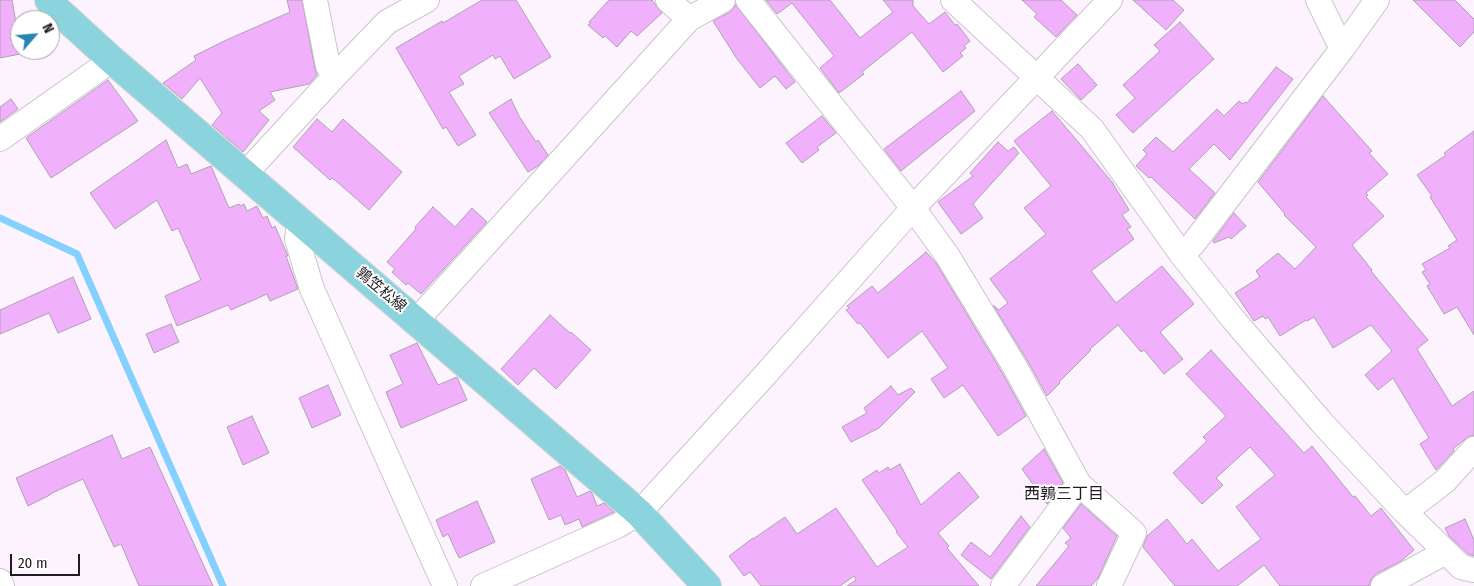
<!DOCTYPE html>
<html>
<head>
<meta charset="utf-8">
<style>
  body { margin:0 }
  #map { position:relative; width:1474px; height:586px; overflow:hidden; background:#fdf3fe; font-family:"Fira Sans Condensed",sans-serif }
  canvas { display:block }
  .north { position:absolute; left:10px; top:10px; width:50px; height:50px; box-sizing:border-box; background:#fff; border:1px solid #a6a4a6; border-radius:50%; rotate:63deg; font-size:14px; font-weight:700; line-height:20px; text-align:center; color:#211c21 }
  .north::after { content:''; display:block; margin:auto; width:18px; height:22px; background:#2884b1; clip-path:polygon(50% 0,100% 100%,50% 72%,0 100%) }
  .scale { position:absolute; left:10px; top:554px; width:70px; height:22px; box-sizing:border-box; border:2px solid #211c21; border-top:0; padding-left:6px; font-size:15px; line-height:18px; white-space:nowrap; color:#211c21; -webkit-text-stroke:4px #fff; paint-order:stroke }
</style>
</head>
<body>
<div id="map">
<canvas width="1474" height="586"></canvas>
<div class="north">N</div>
<div class="scale">20 m</div>
</div>
<script>
const c = document.querySelector('canvas').getContext('2d');
c.lineJoin = 'round';
const poly = rows => new Path2D(rows.map(r => 'M' + r).join(''));
function trace(path, color, width, dash) { c.strokeStyle = color; c.lineWidth = width; c.lineCap = dash ? 'butt' : 'round'; c.setLineDash(dash || []); c.stroke(path); }
function fill(path, color) { c.fillStyle = color; c.fill(path, 'evenodd'); }
function write(font, color, halo, rows, align = 'center') {
  c.font = font + ' "Fira Sans Condensed","Noto Sans JP",sans-serif'; c.lineWidth = 4; c.setLineDash([]); c.textBaseline = 'middle'; c.strokeStyle = halo; c.fillStyle = color; for (const [text, x, y, turn = 0] of rows) {
    c.save(); c.translate(x, y); c.rotate((+turn || 0) * Math.PI / 180); c.textAlign = isNaN(turn) ? turn : align; if (halo) c.strokeText(text, 0, 0); c.fillText(text, 0, 0); c.restore();
  }
}
trace(poly([
  [0,218,77,254,223,586]
]), '#85d1fd', 7);
const building = poly([
  [0,0,12,0,16,23,20,23,20,54,0,58,0,0],
  [287,0,302,0,315,69,317,75,309,84,270,92,275,100,259,111,269,120,243,152,212,125,222,113,200,78,182,99,163,83,196,60,194,56,224,41,290,12,287,0],
  [482,0,516,0,551,57,514,79,500,56,495,59,493,55,459,76,464,84,449,92,476,135,458,146,446,127,443,129,396,48,442,21,443,23,482,0],
  [609,0,652,0,662,13,637,36,631,31,617,47,605,36,603,38,588,25,591,23,589,22,609,0],
  [766,0,830,0,860,38,893,12,883,0,913,0,913,6,929,24,945,12,955,25,957,24,970,41,964,46,966,48,960,53,963,56,943,72,912,32,862,72,864,74,839,93,820,68,834,56,792,3,777,14,766,0],
  [1022,0,1061,0,1077,15,1056,37,1034,17,1037,14,1022,0],
  [1133,0,1173,0,1184,10,1166,30,1133,0],
  [1413,0,1455,0,1474,19,1474,32,1460,47,1413,0],
  [736,5,795,82,786,89,775,76,760,88,737,59,713,21,730,12,736,5],
  [1180,22,1214,59,1133,133,1116,115,1135,98,1123,85,1160,51,1154,45,1180,22],
  [1078,64,1097,85,1081,100,1061,79,1078,64],
  [1276,67,1293,79,1230,160,1214,144,1189,169,1215,193,1195,219,1151,177,1149,178,1136,166,1147,154,1143,150,1156,137,1173,152,1217,109,1224,116,1239,101,1243,104,1245,102,1247,103,1276,67],
  [108,80,138,121,51,178,26,138,108,80],
  [961,91,975,111,901,171,884,149,961,91],
  [1323,96,1372,151,1369,153,1388,174,1366,193,1368,195,1366,197,1384,216,1352,245,1372,270,1371,271,1428,340,1417,349,1452,406,1474,391,1474,436,1469,436,1453,449,1454,451,1436,470,1420,444,1429,438,1393,378,1378,390,1365,375,1392,351,1371,325,1333,348,1314,317,1307,321,1306,320,1280,336,1268,317,1265,319,1263,316,1254,321,1235,293,1260,277,1256,271,1278,253,1295,269,1316,247,1284,215,1285,214,1258,182,1323,96],
  [11,99,18,109,0,122,0,107,11,99],
  [511,99,519,116,536,142,538,140,548,155,538,166,528,172,489,113,511,99],
  [1052,111,1112,182,1129,210,1122,215,1131,227,1127,229,1134,239,1091,271,1116,303,1162,266,1194,304,1160,332,1183,359,1164,374,1144,350,1141,352,1118,325,1090,349,1091,350,1059,382,1060,383,1047,396,1027,360,993,305,999,310,1008,303,990,279,1046,234,1024,208,1051,186,1014,141,1052,111],
  [822,116,836,133,817,147,819,150,802,163,786,143,822,116],
  [317,119,332,132,343,119,402,172,369,210,336,181,332,178,330,180,293,147,317,119],
  [1474,131,1474,335,1457,307,1444,314,1427,286,1430,284,1422,272,1426,270,1422,264,1450,248,1448,246,1457,240,1430,197,1432,196,1417,175,1446,155,1444,153,1474,131],
  [166,140,178,168,187,164,191,174,211,166,229,208,239,204,240,206,244,204,247,211,257,206,263,218,267,216,272,228,275,226,288,256,286,256,298,289,270,301,267,294,231,310,228,305,177,326,165,296,201,280,178,228,172,231,157,200,115,229,90,193,166,140],
  [998,142,1008,151,1014,147,1019,153,973,204,983,218,961,234,938,202,973,176,970,173,998,142],
  [433,207,455,227,472,208,487,222,421,294,408,283,406,285,392,272,395,269,387,262,416,229,415,227,433,207],
  [1234,213,1246,226,1231,239,1229,237,1214,243,1213,241,1234,213],
  [926,252,936,263,1003,374,1026,416,998,436,963,385,944,398,931,379,948,368,922,331,888,358,860,323,858,324,846,310,849,308,847,306,872,286,878,293,926,252],
  [73,277,91,319,58,333,49,313,0,334,0,310,73,277],
  [550,315,570,333,571,332,591,350,556,389,534,368,518,385,501,369,550,315],
  [171,324,179,342,154,353,146,334,171,324],
  [417,343,438,385,457,377,467,400,401,428,386,392,403,384,390,355,417,343],
  [1211,350,1304,453,1312,446,1353,497,1355,496,1371,516,1381,508,1414,550,1401,561,1376,574,1371,579,1369,586,1280,586,1264,565,1237,586,1175,586,1143,547,1147,536,1167,519,1187,544,1192,539,1218,571,1261,539,1236,507,1275,475,1250,447,1216,478,1223,485,1202,504,1173,473,1207,441,1203,437,1226,416,1186,374,1211,350],
  [328,385,341,415,312,428,299,398,328,385],
  [891,386,898,395,911,388,915,392,879,428,851,442,842,427,867,413,864,408,891,386],
  [252,416,269,453,243,465,227,427,252,416],
  [112,435,122,459,150,447,213,586,139,586,121,544,114,547,83,479,50,494,50,495,28,506,16,478,112,435],
  [1044,449,1063,483,1047,504,1022,469,1044,449],
  [900,464,921,505,959,472,979,497,938,533,949,546,947,548,979,586,847,586,856,580,854,576,840,586,761,586,750,572,744,576,729,556,753,538,753,539,785,517,797,534,836,508,877,567,908,547,896,532,897,531,862,480,877,470,879,473,888,467,890,470,900,464],
  [560,466,565,470,577,497,590,491,592,493,597,506,604,503,614,512,582,527,579,519,565,525,561,515,549,520,531,479,560,466],
  [477,501,495,542,459,558,448,534,443,537,436,520,477,501],
  [1081,504,1117,536,1098,578,1091,586,1036,586,1069,546,1065,543,1071,538,1063,528,1081,504],
  [1021,516,1030,527,991,579,961,555,971,542,990,557,1021,516],
  [1465,519,1474,540,1474,556,1468,554,1449,536,1445,528,1465,519]
]);
fill(building, '#f0b0fb');
trace(building, '#ada2af', 1);
const minor = poly([
  [315,0,328,66,335,76],
  [668,0,689,19],
  [748,0,913,208,947,255,1015,367,1079,484,1003,586],
  [953,0,1092,129,1182,255,1233,319,1323,424,1405,512,1446,552,1461,567,1474,570],
  [1318,0,1342,49],
  [0,139,112,60],
  [245,174,335,76,387,22,427,0],
  [299,221,297,239,312,289,445,586],
  [1182,255,1193,244,1342,49,1377,0],
  [416,321,689,19,723,0],
  [1079,484,1134,533,1109,586],
  [1405,512,1445,481,1474,449],
  [0,581,2,586],
  [483,586,617,526,639,513,765,375,913,208,1110,0],
  [1383,586,1446,552]
]);
const major = poly([
  [49,0,54,7,112,60,639,513,707,586]
]);
trace(minor, '#cec2d0', 26);
trace(major, '#d7d6d7', 30);
trace(minor, '#fff', 24);
trace(major, '#8cd4dd', 28);
write('15px', '#211c21', '#fff', [
  ["鶉笠松線",381,290,40]
]);
write('16px', '#211c21', '#fff', [
  ["西鶉三丁目",1064,495]
]);
</script>
</body>
</html>
